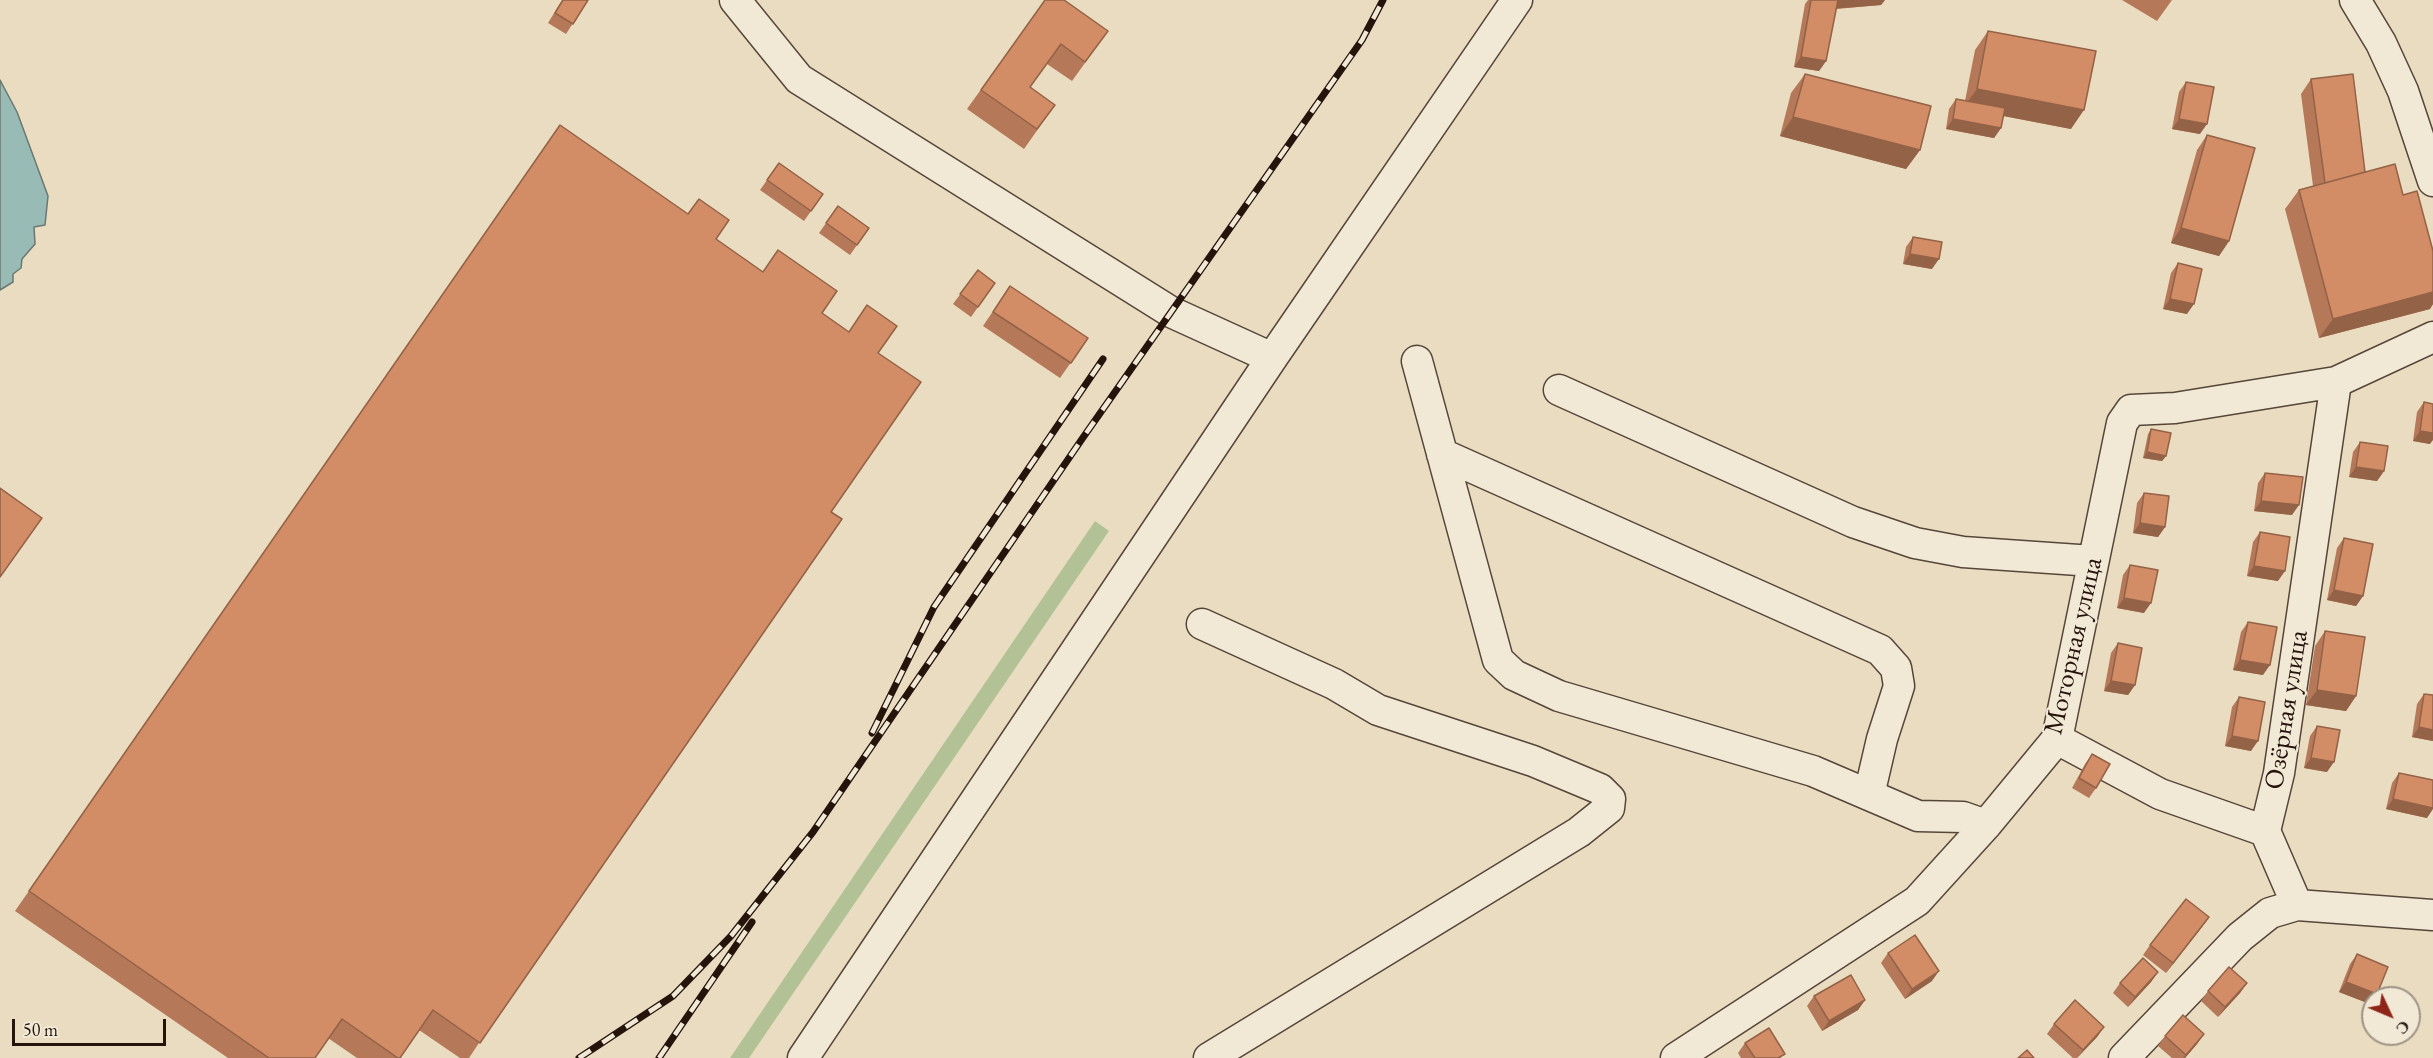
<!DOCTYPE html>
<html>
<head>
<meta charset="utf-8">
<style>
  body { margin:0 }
  #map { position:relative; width:2433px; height:1058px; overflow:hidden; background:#eadcc0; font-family:"EB Garamond",serif }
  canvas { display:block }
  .north { position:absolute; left:2361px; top:986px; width:60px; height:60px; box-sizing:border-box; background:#f1e8d6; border:2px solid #9f9385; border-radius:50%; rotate:134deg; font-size:16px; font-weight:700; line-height:24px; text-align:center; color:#25140c }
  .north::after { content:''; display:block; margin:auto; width:21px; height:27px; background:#8f2418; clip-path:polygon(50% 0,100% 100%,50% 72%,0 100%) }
  .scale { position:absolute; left:12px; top:1019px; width:154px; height:27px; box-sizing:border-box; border:3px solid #25140c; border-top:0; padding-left:8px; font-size:18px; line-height:21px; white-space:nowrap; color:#25140c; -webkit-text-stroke:4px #f1e8d6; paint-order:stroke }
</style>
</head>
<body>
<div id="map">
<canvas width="2433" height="1058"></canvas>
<div class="north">С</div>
<div class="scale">50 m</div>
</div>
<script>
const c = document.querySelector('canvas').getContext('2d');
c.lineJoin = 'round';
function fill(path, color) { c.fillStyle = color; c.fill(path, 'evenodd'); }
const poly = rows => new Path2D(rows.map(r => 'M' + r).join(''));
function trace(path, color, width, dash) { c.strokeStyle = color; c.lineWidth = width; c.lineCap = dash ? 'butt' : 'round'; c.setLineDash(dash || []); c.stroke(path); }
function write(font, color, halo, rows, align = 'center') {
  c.font = font + ' "EB Garamond",serif'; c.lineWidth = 4.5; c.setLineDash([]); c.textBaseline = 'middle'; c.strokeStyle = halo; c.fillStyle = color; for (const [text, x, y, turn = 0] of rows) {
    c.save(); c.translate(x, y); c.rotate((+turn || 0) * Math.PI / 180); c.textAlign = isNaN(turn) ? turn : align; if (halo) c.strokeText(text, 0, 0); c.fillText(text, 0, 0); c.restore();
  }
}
fill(poly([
  [1095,521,1109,531,749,1058,730,1058]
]), '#b2c296');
const water = poly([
  [0,80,17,112,48,196,45,225,34,227,35,244,22,259,21,268,13,274,13,282,0,290,0,80]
]);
fill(water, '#98bbb5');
trace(water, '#6a7871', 1.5);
const minor = poly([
  [735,0,799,79,1171,312,1272,358],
  [2355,0,2381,43,2403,91,2433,181],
  [1417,361,1498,660,1514,675,1559,696,1813,771,1918,816,1963,817,1986,825],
  [1559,390,1853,522,1915,543,1963,552,2093,561],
  [1442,454,1880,650,1896,668,1899,686,1882,739,1869,795],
  [1202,624,1334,684,1378,710,1533,761,1600,789,1610,799,1609,808,1579,832,1209,1058],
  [2057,739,2160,794,2265,831],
  [2297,905,2433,915],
  [803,1058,1272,358,1517,0],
  [1676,1058,1917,901,1986,825,2057,739,2122,423,2131,410,2175,408,2336,382],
  [2124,1058,2240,937,2270,913,2297,905,2265,831,2279,773,2336,382,2433,337]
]);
trace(minor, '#564639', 33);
trace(minor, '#f1e8d6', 30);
const rail = poly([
  [872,733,934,607,1103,359],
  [579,1058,673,996,731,936,813,832,1082,439,1362,40,1383,0],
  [659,1058,752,922]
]);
trace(rail, '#25140c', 7);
trace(rail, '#f1e8d6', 4.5, [14]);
fill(poly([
  [562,0,588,0,566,34,548,23],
  [1045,0,1108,31,1072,81,1047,64,1030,87,1055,105,1024,149,967,109],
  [1808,0,1885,0,1881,5,1836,9,1826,61,1819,71,1794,67,1805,4],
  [2122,0,2172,0,2157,21],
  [1988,31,2071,129,2003,116,2001,128,1994,138,1946,129,1949,109,1956,99,1965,101,1975,50],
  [1805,74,1920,150,1906,169,1780,136,1791,93],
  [2311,79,2365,172,2403,195,2433,251,2433,304,2430,309,2319,338,2285,209,2299,190,2313,186,2301,94],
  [2186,82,2200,134,2172,129,2179,92],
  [560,125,716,239,878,353,831,512,469,1058,460,1058,419,1030,400,1058,357,1058,328,1038,315,1058,228,1058,15,911],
  [2207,135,2229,241,2219,256,2171,243,2197,150],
  [779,163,823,194,804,221,760,190],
  [838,206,869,228,850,255,819,233],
  [1913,237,1932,269,1903,264,1906,247],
  [2178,263,2187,314,2163,309,2171,273],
  [978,270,995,283,971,317,953,304],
  [1010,286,1088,338,1060,378,983,326],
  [2424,402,2430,444,2413,441,2417,412],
  [2151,429,2166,456,2162,461,2143,458,2148,434],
  [2360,442,2384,471,2377,481,2349,477,2353,452],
  [2265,473,2292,515,2254,511,2258,483],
  [2144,493,2165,527,2158,537,2133,533,2137,503],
  [2260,532,2278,581,2247,576,2253,542],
  [2344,538,2363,596,2356,606,2327,600,2337,548],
  [2130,565,2144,613,2117,608,2123,575],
  [2248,622,2263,675,2233,670,2241,632],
  [2325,631,2356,696,2346,711,2306,705,2315,646],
  [2118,643,2135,685,2128,695,2104,691,2111,653],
  [2424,694,2433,695,2433,741,2412,737,2417,704],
  [2239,697,2251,751,2225,746,2232,707],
  [2317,726,2327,772,2304,768,2310,736],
  [2092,754,2096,788,2089,798,2072,788,2085,764],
  [2399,773,2427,818,2386,809,2392,783],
  [2202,927,2166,973,2143,955,2150,945],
  [1888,953,1932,981,1905,999,1881,963],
  [2357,954,2370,1004,2339,992,2350,964],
  [2158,972,2151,982,2128,1007,2113,993,2120,983],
  [2247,983,2240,993,2218,1017,2201,1001,2208,991],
  [1814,996,1865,1000,1858,1010,1822,1031,1807,1006],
  [2054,1024,2104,1027,2097,1037,2077,1058,2073,1058,2047,1034],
  [2204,1034,2197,1044,2185,1058,2172,1058,2158,1046,2165,1036],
  [1745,1043,1782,1058,1741,1058,1738,1053]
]), '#b57858');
fill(poly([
  [1837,0,1885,0,1881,5,1831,9],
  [1801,57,1826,61,1819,71,1794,67],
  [1977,89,2084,110,2071,129,1963,108],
  [1793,117,1920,150,1906,169,1780,136],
  [1953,119,2001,128,1994,138,1946,129],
  [2179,119,2207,124,2200,134,2172,129],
  [2181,228,2229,241,2219,256,2171,243],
  [1910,254,1939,259,1932,269,1903,264],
  [2433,292,2433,304,2430,309,2319,338,2333,319],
  [2170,299,2194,304,2187,314,2163,309],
  [2420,431,2433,433,2433,440,2430,444,2413,441],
  [2147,452,2166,456,2162,461,2143,458],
  [2356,467,2384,471,2377,481,2349,477],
  [2261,501,2299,505,2292,515,2254,511],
  [2140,523,2165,527,2158,537,2133,533],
  [2254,566,2285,571,2278,581,2247,576],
  [2334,590,2363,596,2356,606,2327,600],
  [2124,598,2151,603,2144,613,2117,608],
  [2240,660,2270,665,2263,675,2233,670],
  [2111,681,2135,685,2128,695,2104,691],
  [2317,690,2356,696,2346,711,2306,705],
  [2419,727,2433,730,2433,741,2412,737],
  [2232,736,2258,741,2251,751,2225,746],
  [2311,758,2334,762,2327,772,2304,768],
  [2393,799,2433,808,2433,809,2427,818,2386,809],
  [2209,917,2202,927,2166,973,2173,963],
  [1939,971,1932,981,1905,999,1912,989],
  [2158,972,2151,982,2128,1007,2135,997],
  [2346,982,2377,994,2374,998,2373,998,2370,1004,2339,992],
  [2247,983,2240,993,2218,1017,2225,1007],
  [1865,1000,1858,1010,1822,1031,1829,1021],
  [2104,1027,2097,1037,2077,1058,2083,1050],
  [2204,1034,2197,1044,2185,1058,2183,1058]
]), '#936247');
const building = poly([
  [563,0,588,0,573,24,555,13,563,0],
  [1045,0,1064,0,1108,31,1085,62,1061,44,1030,87,1055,105,1037,129,981,90,1045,0],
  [1811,0,1838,0,1826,61,1801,57,1811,0],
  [1988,31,2096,51,2084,110,1977,89,1988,31],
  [1805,74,1931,106,1920,150,1793,117,1805,74],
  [2353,74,2365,172,2325,183,2311,79,2353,74],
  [2186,82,2214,87,2207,124,2179,119,2186,82],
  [1956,99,2005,108,2001,128,1953,119,1956,99],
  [560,125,688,214,699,199,729,220,716,239,763,272,778,250,837,291,822,313,849,332,867,305,897,326,878,353,921,382,831,512,842,519,480,1043,433,1010,400,1058,398,1058,342,1019,315,1058,269,1058,29,891,560,125],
  [2207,135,2255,148,2229,241,2181,228,2207,135],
  [779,163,823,194,811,211,767,180,779,163],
  [2395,164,2403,195,2417,191,2433,251,2433,292,2333,319,2299,190,2395,164],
  [838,206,869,228,857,245,826,223,838,206],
  [1913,237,1942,242,1939,259,1910,254,1913,237],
  [2178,263,2202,269,2194,304,2170,299,2178,263],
  [978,270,995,283,978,307,960,294,978,270],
  [1010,286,1088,338,1071,363,993,312,1010,286],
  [2424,402,2433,404,2433,433,2420,431,2424,402],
  [2151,429,2171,433,2166,456,2147,452,2151,429],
  [2360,442,2388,446,2384,471,2356,467,2360,442],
  [2265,473,2303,477,2299,505,2261,501,2265,473],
  [0,488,42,518,0,577,0,488],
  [2144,493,2169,496,2165,527,2140,523,2144,493],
  [2260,532,2290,537,2285,571,2254,566,2260,532],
  [2344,538,2373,544,2363,596,2334,590,2344,538],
  [2130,565,2158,570,2151,603,2124,598,2130,565],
  [2248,622,2277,627,2270,665,2240,660,2248,622],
  [2325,631,2365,637,2356,696,2317,690,2325,631],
  [2118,643,2142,648,2135,685,2111,681,2118,643],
  [2424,694,2433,695,2433,730,2419,727,2424,694],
  [2239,697,2265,702,2258,741,2232,736,2239,697],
  [2317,726,2340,730,2334,762,2311,758,2317,726],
  [2092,754,2110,764,2096,788,2079,778,2092,754],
  [2399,773,2433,780,2433,808,2393,799,2399,773],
  [2186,899,2209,917,2173,963,2150,945,2186,899],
  [1915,935,1939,971,1912,989,1888,953,1915,935],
  [2357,954,2388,967,2377,994,2346,982,2357,954],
  [2143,958,2158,972,2135,997,2120,983,2143,958],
  [2229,967,2247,983,2225,1007,2208,991,2229,967],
  [1851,975,1865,1000,1829,1021,1814,996,1851,975],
  [2075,1000,2104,1027,2083,1050,2054,1024,2075,1000],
  [2183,1015,2204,1034,2186,1055,2165,1036,2183,1015],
  [1769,1028,1785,1054,1778,1058,1755,1058,1745,1043,1769,1028],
  [2027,1050,2034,1058,2018,1058,2027,1050]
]);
fill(building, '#d28c66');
trace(building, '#936247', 1.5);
write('27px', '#25140c', '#f1e8d6', [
  ["Моторная улица",2074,646,-77],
  ["Озёрная улица",2287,710,-81]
]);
</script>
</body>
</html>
